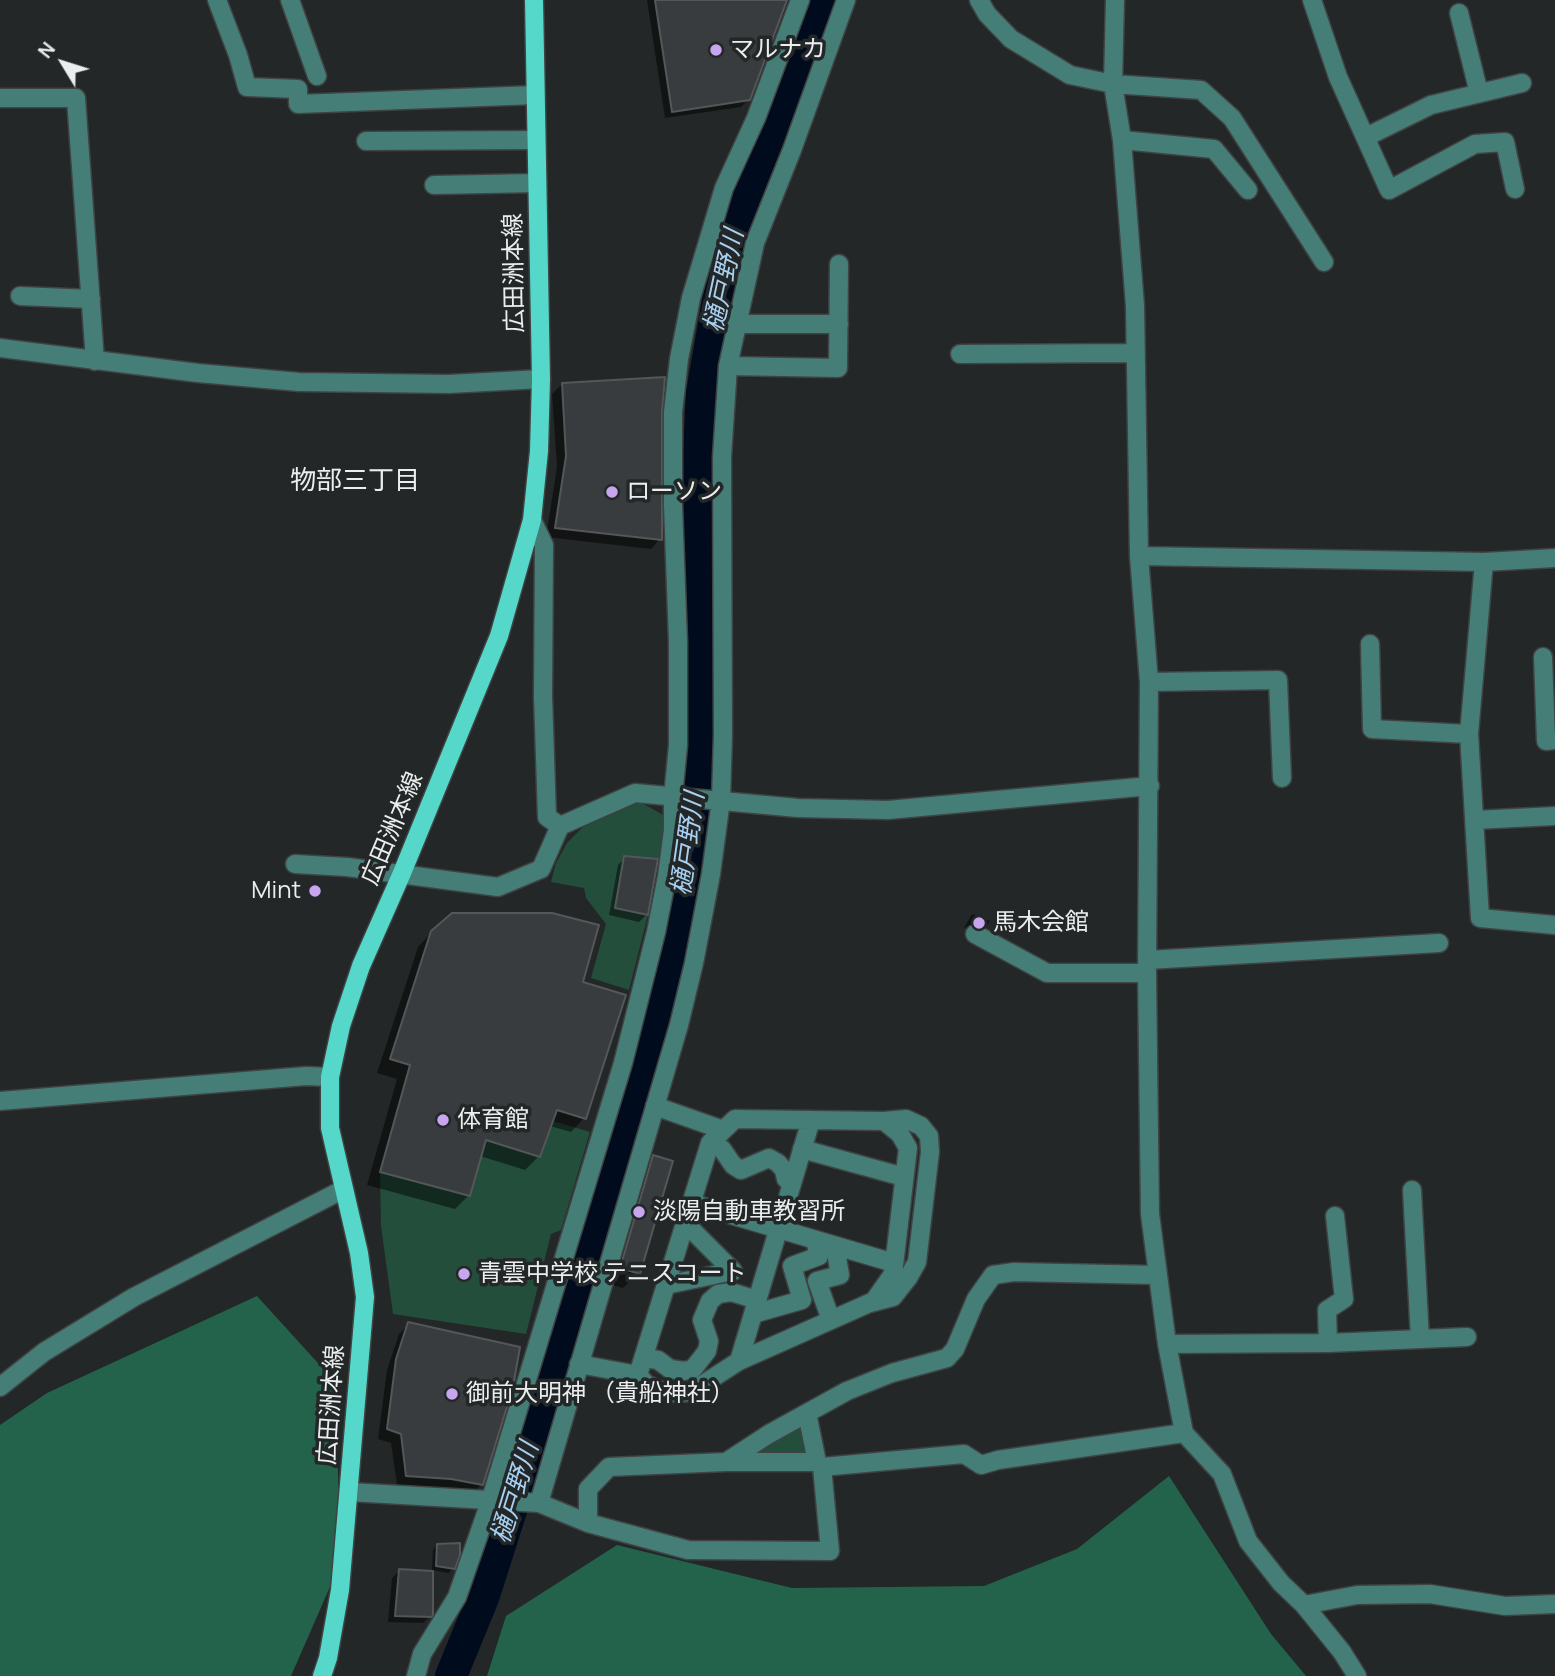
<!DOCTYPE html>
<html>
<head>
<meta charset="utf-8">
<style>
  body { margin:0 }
  #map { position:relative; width:1555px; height:1676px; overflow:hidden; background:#232727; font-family:Manrope,sans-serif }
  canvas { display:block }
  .north { position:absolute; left:28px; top:28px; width:70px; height:70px; -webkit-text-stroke:5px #232727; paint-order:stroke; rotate:308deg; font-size:19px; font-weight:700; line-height:28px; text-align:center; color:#ebeeee }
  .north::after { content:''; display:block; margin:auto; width:24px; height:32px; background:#ebeeee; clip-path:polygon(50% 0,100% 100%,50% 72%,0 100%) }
</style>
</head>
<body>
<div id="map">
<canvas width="1555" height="1676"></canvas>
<div class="north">N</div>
</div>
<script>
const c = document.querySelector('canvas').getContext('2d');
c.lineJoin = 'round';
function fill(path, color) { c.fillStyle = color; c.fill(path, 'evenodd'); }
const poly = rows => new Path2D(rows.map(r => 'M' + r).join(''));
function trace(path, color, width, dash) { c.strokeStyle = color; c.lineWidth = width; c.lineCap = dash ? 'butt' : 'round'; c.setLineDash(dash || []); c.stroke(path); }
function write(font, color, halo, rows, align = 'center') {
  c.font = font + ' Manrope,"Noto Sans JP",sans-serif'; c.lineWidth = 7; c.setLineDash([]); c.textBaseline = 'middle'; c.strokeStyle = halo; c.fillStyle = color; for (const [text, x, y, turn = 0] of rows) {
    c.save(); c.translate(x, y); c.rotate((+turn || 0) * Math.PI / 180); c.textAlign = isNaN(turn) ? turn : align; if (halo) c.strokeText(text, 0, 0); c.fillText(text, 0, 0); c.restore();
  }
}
fill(poly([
  [640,802,665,816,659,859,624,856,615,908,648,915,629,990,591,978,606,924,586,898,584,888,551,882,556,863,567,843,583,827],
  [553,1121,590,1132,561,1230,551,1234,526,1334,393,1314,381,1226,380,1172,470,1196,486,1140,540,1157],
  [803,1425,809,1456,744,1456]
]), '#234e3c');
fill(poly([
  [257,1296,336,1383,340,1564,291,1676,0,1676,0,1425,47,1393],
  [1169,1476,1271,1634,1306,1676,487,1676,506,1616,617,1545,792,1588,984,1586,1077,1549]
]), '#23634b');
fill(poly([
  [647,0,785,0,749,99,741,107,665,118],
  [562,384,660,412,660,539,651,549,546,537,557,467,552,394],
  [625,858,646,915,639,922,609,915,618,865],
  [972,914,990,921,983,932,970,926,964,928],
  [432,932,581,983,584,1118,571,1132,550,1126,539,1156,525,1170,480,1156,469,1195,455,1209,367,1185,397,1079,377,1073,418,947],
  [653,1157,639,1273,623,1288,606,1283,638,1172],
  [409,1324,482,1484,472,1494,440,1488,397,1485,391,1443,378,1439,387,1370,399,1334],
  [437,1545,453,1568,449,1573,432,1570,433,1550],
  [399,1571,430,1616,423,1623,388,1622,392,1578]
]), '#0007');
trace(poly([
  [451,1676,483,1598,515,1498,631,1112,676,939,701,761,704,682,696,514,702,393,718,301,739,213,826,0]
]), '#000c1d', 32);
const building = poly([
  [655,0,787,0,750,100,672,112,655,0],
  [665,377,662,412,662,540,555,528,566,456,562,383,665,377],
  [624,856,658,859,648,915,615,908,624,856],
  [452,913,552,913,599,925,583,982,626,995,586,1119,557,1110,540,1157,486,1140,470,1196,380,1172,410,1065,390,1059,431,931,452,913],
  [653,1155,673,1161,640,1274,620,1268,653,1155],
  [408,1322,520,1347,513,1387,483,1485,451,1479,406,1476,401,1434,387,1429,396,1359,408,1322],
  [460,1543,460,1555,455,1569,436,1566,437,1544,460,1543],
  [399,1569,433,1571,433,1614,432,1617,395,1616,399,1569]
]);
fill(building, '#383c3e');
trace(building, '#535759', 2);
const minor = poly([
  [217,0,238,55,247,87,298,89,298,104,535,95],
  [290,0,317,76],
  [979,0,987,14,1011,39,1070,75,1113,84,1201,90,1232,118,1324,262],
  [1115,0,1113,84,1122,140,1135,306,1139,556,1149,682,1147,973,1150,1214,1167,1344,1184,1433,1222,1474,1248,1541,1281,1583,1304,1605,1342,1652,1357,1676],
  [1312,0,1338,77,1389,190,1475,144,1505,142,1515,189],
  [1459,13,1479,93],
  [0,98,76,98,95,361],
  [1366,137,1431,105,1522,83],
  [1122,140,1214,149,1248,190],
  [366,141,536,140],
  [434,185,537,183],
  [20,296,91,299],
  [736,324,839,324],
  [0,348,198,373,299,382,449,384,541,379],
  [960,354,1136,353],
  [728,366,838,368,839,264],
  [532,520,544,545,543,696,547,817,560,826],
  [1139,556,1484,562,1555,558],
  [1484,562,1469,734,1480,918,1555,925],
  [1370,644,1372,729,1469,734],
  [1543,657,1546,741,1555,740],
  [1149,682,1278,680,1282,778],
  [1475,820,1555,816],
  [295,864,347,867,498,887,541,869,560,826,635,793,798,808,888,810,1150,786],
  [975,934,1047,973,1147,973],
  [1148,960,1439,943],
  [0,1101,306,1076,330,1077],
  [655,1106,723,1130],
  [710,1143,722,1149,733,1165,741,1170,769,1158,778,1163,784,1170,786,1179,792,1183],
  [802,1149,904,1177],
  [1412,1190,1420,1339],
  [691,1203,894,1263],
  [666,1285,733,1271,685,1223],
  [870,1303,893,1297,908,1278,917,1262,930,1152,929,1136,921,1126,906,1119,884,1121],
  [753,1314,802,1300,792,1266,819,1256,815,1240],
  [831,1320,817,1281,840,1275,835,1246],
  [1328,1343,1327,1310,1344,1299,1335,1216],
  [1167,1344,1328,1343,1467,1337],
  [644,1358,658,1360,670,1369,684,1371,693,1369,707,1351,709,1341,702,1320,710,1301,718,1294,731,1292,757,1300],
  [739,1361,811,1120],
  [579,1364,638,1375,646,1384,659,1390,675,1393,691,1392,739,1361,874,1301,893,1274,908,1148,900,1134,884,1121,735,1119,710,1143,638,1375],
  [0,1387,44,1352,134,1297,344,1189],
  [807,1413,817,1462],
  [726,1462,817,1462,822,1467,964,1454,981,1465,998,1460,1184,1433],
  [350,1492,539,1503,588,1523,688,1550,830,1551,822,1467],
  [539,1503,679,1025,694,963,711,874,721,800,723,735,722,457,728,366,755,243,792,150,846,0],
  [588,1523,588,1489,609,1467,726,1462,769,1434,847,1391,892,1373,947,1358,955,1349,976,1299,993,1275,1014,1272,1157,1275],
  [1304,1605,1357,1595,1430,1594,1505,1606,1555,1604],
  [416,1676,422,1654,457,1597,490,1502,623,1063,656,932,667,876,673,830,673,797,678,745,678,642,673,505,673,412,679,359,691,298,724,188,756,118,800,0]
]);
const major = poly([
  [322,1676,328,1658,340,1590,365,1297,359,1253,330,1128,330,1077,341,1026,361,966,402,873,499,636,532,520,539,451,541,379,534,0]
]);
trace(minor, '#3f4343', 21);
trace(major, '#3f4343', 21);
trace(minor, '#457e77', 18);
trace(major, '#55d8c9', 18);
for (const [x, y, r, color] of [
  [716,50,7,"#c7a6ef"],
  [612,492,7,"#c7a6ef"],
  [315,891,7,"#c7a6ef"],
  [979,923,7,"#c7a6ef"],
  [443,1120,7,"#c7a6ef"],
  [639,1212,7,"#c7a6ef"],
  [464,1274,7,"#c7a6ef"],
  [452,1394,7,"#c7a6ef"]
]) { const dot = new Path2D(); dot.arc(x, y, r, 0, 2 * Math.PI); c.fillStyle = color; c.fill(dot); trace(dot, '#232727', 2.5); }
write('24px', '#ebeeee', '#232727', [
  ["マルナカ",730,50],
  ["ローソン",626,492],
  ["Mint",301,891,"right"],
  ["馬木会館",993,923],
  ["体育館",457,1120],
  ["淡陽自動車教習所",653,1212],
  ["青雲中学校 テニスコート",478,1274],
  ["御前大明神 （貴船神社）",466,1394]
], 'left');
write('24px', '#ebeeee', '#232727', [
  ["広田洲本線",515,273,-91],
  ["広田洲本線",393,829,-67],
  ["広田洲本線",332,1405,-86]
]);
write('italic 26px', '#a8d0f2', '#232727', [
  ["樋戸野川",725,281,-78],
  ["樋戸野川",689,844,-82],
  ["樋戸野川",516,1493,-73]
]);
write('26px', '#ebeeee', '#232727', [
  ["物部三丁目",355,482]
]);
</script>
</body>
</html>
